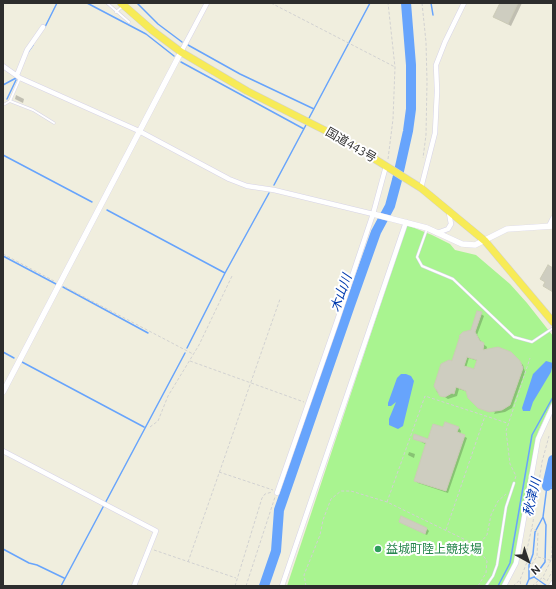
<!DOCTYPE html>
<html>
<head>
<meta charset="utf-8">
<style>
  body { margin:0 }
  #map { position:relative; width:556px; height:589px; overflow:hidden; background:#f0eede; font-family:Ubuntu,sans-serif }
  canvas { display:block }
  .frame { position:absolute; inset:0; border:4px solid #2d2d2d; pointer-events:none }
  .north { position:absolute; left:508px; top:541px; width:40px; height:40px; -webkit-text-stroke:3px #fff; paint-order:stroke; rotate:140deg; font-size:11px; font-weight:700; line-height:16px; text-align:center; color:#2d2d2d }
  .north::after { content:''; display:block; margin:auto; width:14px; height:18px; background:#2d2d2d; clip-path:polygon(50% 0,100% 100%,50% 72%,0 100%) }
</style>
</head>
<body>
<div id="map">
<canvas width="556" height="589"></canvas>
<div class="frame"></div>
<div class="north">N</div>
</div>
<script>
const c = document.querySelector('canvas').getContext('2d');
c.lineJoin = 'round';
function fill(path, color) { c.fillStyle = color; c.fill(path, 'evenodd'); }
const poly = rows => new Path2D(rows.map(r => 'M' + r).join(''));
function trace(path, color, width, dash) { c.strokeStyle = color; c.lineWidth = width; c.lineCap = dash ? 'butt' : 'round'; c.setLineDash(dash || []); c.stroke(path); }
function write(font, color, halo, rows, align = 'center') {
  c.font = font + ' Ubuntu,"Noto Sans JP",sans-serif'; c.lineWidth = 4; c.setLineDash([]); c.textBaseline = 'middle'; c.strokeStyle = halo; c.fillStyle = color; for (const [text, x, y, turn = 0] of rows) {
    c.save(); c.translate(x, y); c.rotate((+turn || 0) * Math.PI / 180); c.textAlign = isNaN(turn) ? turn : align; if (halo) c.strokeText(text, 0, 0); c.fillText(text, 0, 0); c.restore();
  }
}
fill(poly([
  [407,225,432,235,450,244,455,250,476,255,510,284,527,303,553,336,553,400,538,432,514,563,502,586,287,586]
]), '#a9f490');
fill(poly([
  [546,361,553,363,551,372,533,402,530,411,523,411,522,408,533,374],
  [401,374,406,374,411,376,414,381,403,426,398,429,389,425,389,419,396,402,391,406,388,406,388,403,397,378]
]), '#67a4fc');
fill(poly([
  [501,3,522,3,511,26,494,17],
  [16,95,24,99,23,103,15,99],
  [478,312,484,316,477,335,482,343,487,347,486,351,510,353,523,365,525,372,512,408,505,412,494,414,495,412,478,407,468,392,459,389,457,396,448,399,437,392,435,386,453,362,472,331],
  [469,358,478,361,475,370,466,368],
  [444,428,459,428,461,431,460,434,467,438,448,493,418,483,415,480,427,445,414,438,429,440],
  [409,452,415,454,414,458,408,455],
  [402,517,427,529,429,531,427,535,402,523,400,521]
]), '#0003');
trace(poly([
  [87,3,146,34,174,56],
  [137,3,158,24,182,42],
  [431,3,433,15],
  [45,27,57,3],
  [188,45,240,74,314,109],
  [28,52,33,45],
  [181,62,304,129],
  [3,85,16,78],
  [7,99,16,80],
  [308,120,370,3],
  [3,155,92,202],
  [274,185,307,123],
  [107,210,225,273],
  [3,256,56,284],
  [63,287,148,333],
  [187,348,225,273,269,193],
  [3,352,14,358],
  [22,362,144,427],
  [3,549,29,563,37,565,64,578],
  [534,577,547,586],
  [529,579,534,577,545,562,546,525,543,517],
  [61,586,185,353],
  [498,586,510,563,532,435,553,397],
  [526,586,529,579,529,565,533,554,535,532,543,517,547,486,553,489]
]), '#67a4fc', 1.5);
trace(poly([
  [547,486,553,460],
  [264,586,276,551,279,510,350,305,376,232,390,206,397,180,408,131,411,109,411,65,406,3]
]), '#67a4fc', 10);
const building = poly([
  [500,3,518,3,508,24,493,17,500,3],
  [548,265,553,268,553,292,543,286,545,282,540,279,548,265],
  [477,311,482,312,475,332,480,341,484,343,483,350,498,347,511,352,520,361,523,368,510,405,502,410,489,412,478,408,468,398,466,391,456,387,454,394,452,393,445,397,440,396,434,386,441,364,449,360,452,361,460,336,459,336,463,332,471,330,477,311],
  [467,357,477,360,474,369,464,366,467,357],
  [445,422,459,427,457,432,465,435,446,491,414,481,426,443,413,439,414,434,428,439,433,424,443,427,445,422],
  [401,516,427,528,425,534,399,522,401,516]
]);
fill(building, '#cecdc0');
trace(building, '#cccbb7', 1);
const service = poly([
  [107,3,129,22],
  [116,12,123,6],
  [10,101,33,110,54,123],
  [5,104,10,101,20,78],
  [427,229,417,257,422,266,453,279,514,337,532,342,553,328],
  [486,586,493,576,497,565,506,507,514,483]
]);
const minor = poly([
  [181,52,207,3],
  [3,66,20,78,139,131,229,179,247,186,274,190,373,214],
  [17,75,27,50,43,27],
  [421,188,435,133,437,91,436,65,445,42,464,3],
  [549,226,553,218],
  [437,233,448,229,451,224,449,213],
  [3,451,156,531,134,586],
  [277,493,337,321,373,214,386,166],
  [282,586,406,222],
  [504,586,516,563,538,439,553,406],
  [551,586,553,583]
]);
const tertiary = poly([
  [373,214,427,228,462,244,475,245,507,229,553,226],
  [3,392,181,52]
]);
const trunk = poly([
  [121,3,153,31,181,52,247,91,346,141,421,188,485,241,553,322]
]);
trace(service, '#d6d3e7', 3);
trace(minor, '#d6d3e7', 5.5);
trace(tertiary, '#d6d3e7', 6);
trace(trunk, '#d1d1d1', 8);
trace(poly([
  [271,3,395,67],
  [422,3,426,42,427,82,426,135,423,158],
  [388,159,393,119,395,67,388,3],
  [3,254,54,281],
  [65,287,193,354],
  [190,361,304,402],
  [150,427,158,421,168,396,199,345,232,276],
  [219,472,273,490],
  [515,479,516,476,510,464,506,431,530,358],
  [387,502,425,396,507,423],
  [446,530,485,416],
  [475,544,487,561,486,573,478,586],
  [154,550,236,578],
  [538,557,553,561],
  [188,562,280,299],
  [527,562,532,564,537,556,538,532,532,528],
  [543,578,547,581,553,570],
  [520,581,521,586],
  [536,584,539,586],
  [235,586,262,498,265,494,272,492],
  [246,586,275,497],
  [306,586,304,575,320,535,323,520,331,499,341,491,351,491,387,502,474,544,480,543,487,535,491,515,498,501,506,494],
  [513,586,520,580,527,562,525,559,533,522,542,462,549,436],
  [532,586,543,577,551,560,553,540]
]), '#d1d1d1', 1, [3, 2]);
trace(service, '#fff', 2);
trace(minor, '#fff', 4.5);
trace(tertiary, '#fff', 5.5);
trace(trunk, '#f7eb57', 7);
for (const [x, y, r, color] of [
  [378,549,4,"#2e9e5b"]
]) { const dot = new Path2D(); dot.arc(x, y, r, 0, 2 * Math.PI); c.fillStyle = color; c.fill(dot); trace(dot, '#fff', 1.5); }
write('12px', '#2d2d2d', '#fff', [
  ["国道443号",351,145,30]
]);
write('12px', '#27864d', '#fff', [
  ["益城町陸上競技場",386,549]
], 'left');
write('italic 13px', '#003aae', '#fff', [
  ["木山川",341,293,-70],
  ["秋津川",532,497,-77]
]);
</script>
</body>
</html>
